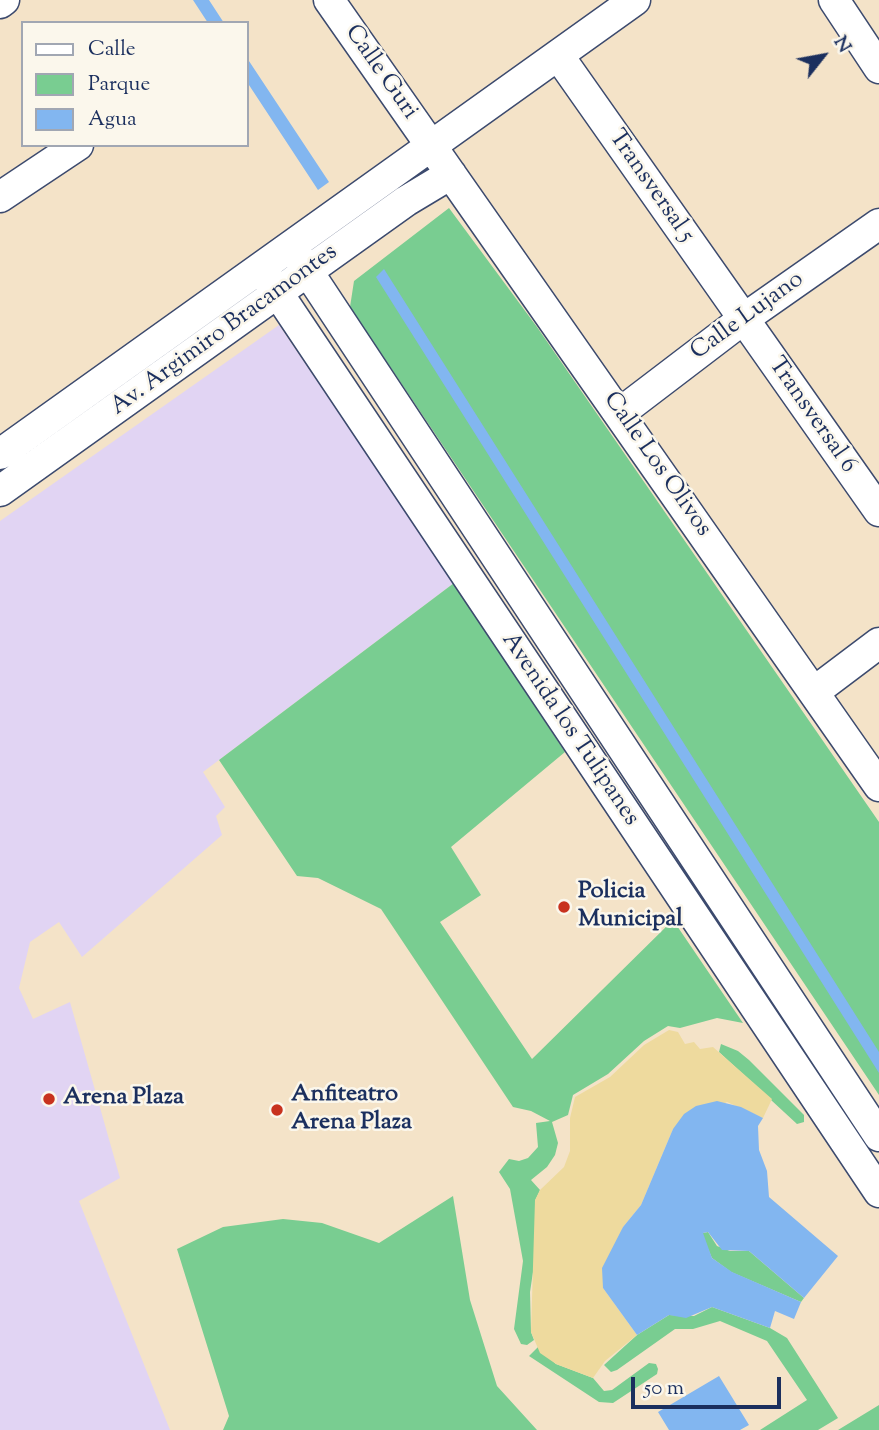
<!DOCTYPE html>
<html>
<head>
<meta charset="utf-8">
<style>
  body { margin:0 }
  #map { position:relative; width:879px; height:1430px; overflow:hidden; background:#f4e3c8; font-family:"Sorts Mill Goudy",serif }
  canvas { display:block }
  .legend { position:absolute; left:21px; top:21px; width:228px; height:126px; box-sizing:border-box; background:#fbf7ec; border:2px solid #a1a7b3; margin:0; padding:9px 12px; list-style:none; font-size:21px; color:#1b2f5e }
  .legend li { display:flex; align-items:center; gap:14px; height:35px }
  .legend b { width:35px; border:2px solid #a1a7b3 }
  .north { position:absolute; left:788px; top:21px; width:70px; height:70px; -webkit-text-stroke:5px #fbf7ec; paint-order:stroke; rotate:59deg; font-size:19px; font-weight:700; line-height:28px; text-align:center; color:#1b2f5e }
  .north::after { content:''; display:block; margin:auto; width:24px; height:32px; background:#1b2f5e; clip-path:polygon(50% 0,100% 100%,50% 72%,0 100%) }
  .scale { position:absolute; left:631px; top:1377px; width:150px; height:32px; box-sizing:border-box; border:4px solid #1b2f5e; border-top:0; padding-left:9px; font-size:21px; line-height:24px; white-space:nowrap; color:#1b2f5e; -webkit-text-stroke:5px #fbf7ec; paint-order:stroke }
</style>
</head>
<body>
<div id="map">
<canvas width="879" height="1430"></canvas>
<ul class="legend">
<li><b style="height:9px;background:#fff"></b>Calle</li>
<li><b style="height:19px;background:#79cd91"></b>Parque</li>
<li><b style="height:19px;background:#82b6f0"></b>Agua</li>
</ul>
<div class="north">N</div>
<div class="scale">50 m</div>
</div>
<script>
const c = document.querySelector('canvas').getContext('2d');
c.lineJoin = 'round';
function fill(path, color) { c.fillStyle = color; c.fill(path, 'evenodd'); }
const poly = rows => new Path2D(rows.map(r => 'M' + r).join(''));
function trace(path, color, width, dash) { c.strokeStyle = color; c.lineWidth = width; c.lineCap = dash ? 'butt' : 'round'; c.setLineDash(dash || []); c.stroke(path); }
function write(font, color, halo, rows, align = 'center') {
  c.font = font + ' "Sorts Mill Goudy",serif'; c.lineWidth = 5; c.setLineDash([]); c.textBaseline = 'middle'; c.strokeStyle = halo; c.fillStyle = color; for (const [text, x, y, turn = 0] of rows) {
    c.save(); c.translate(x, y); c.rotate((+turn || 0) * Math.PI / 180); c.textAlign = isNaN(turn) ? turn : align; if (halo) c.strokeText(text, 0, 0); c.fillText(text, 0, 0); c.restore();
  }
}
fill(poly([
  [279,325,454,583,203,772,225,807,216,816,222,835,82,957,59,922,30,942,19,988,33,1019,70,1002,120,1178,79,1201,170,1430,0,1430,0,521]
]), '#e1d4f3');
fill(poly([
  [449,208,537,327,879,822,879,1095,350,307,354,281],
  [454,583,565,752,451,847,481,895,440,922,532,1059,673,920,743,1023,717,1018,680,1028,668,1026,644,1041,608,1074,573,1095,568,1115,552,1122,558,1143,555,1155,547,1167,531,1180,540,1190,535,1201,536,1252,530,1292,531,1332,534,1340,527,1345,521,1344,514,1329,523,1261,510,1189,499,1172,509,1159,519,1161,528,1158,538,1147,536,1123,550,1121,531,1111,513,1107,381,909,318,878,297,876,219,760],
  [721,1044,738,1051,749,1060,804,1115,804,1122,797,1124,719,1052],
  [453,1196,470,1300,497,1386,537,1430,223,1430,229,1416,177,1249,223,1227,283,1219,322,1223,379,1243],
  [708,1232,717,1246,730,1251,749,1251,804,1298,801,1302,731,1272,712,1258,703,1238,703,1233],
  [712,1307,770,1328,787,1338,838,1418,818,1430,760,1430,807,1400,767,1341,720,1321,693,1329,675,1329,617,1370,611,1372,604,1365,637,1335,669,1315,694,1316],
  [538,1347,556,1364,593,1378,604,1391,612,1390,649,1363,656,1364,658,1369,657,1374,613,1403,599,1402,529,1356],
  [879,1405,879,1430,838,1430]
]), '#79cd91');
fill(poly([
  [669,1030,678,1032,685,1044,694,1042,700,1049,713,1047,772,1099,763,1118,727,1102,673,1129,641,1205,623,1227,603,1288,637,1335,605,1361,593,1378,556,1364,540,1353,531,1332,535,1200,540,1190,564,1167,570,1151,570,1118,575,1097,610,1077,644,1045]
]), '#eeda9e');
fill(poly([
  [193,0,209,0,224,23,208,23],
  [247,58,329,182,318,190,247,82],
  [384,269,879,1052,879,1073,376,277],
  [717,1101,741,1107,763,1118,758,1126,759,1150,767,1171,769,1197,838,1256,804,1298,749,1251,722,1250,708,1232,703,1233,712,1258,732,1272,801,1302,794,1319,775,1311,770,1328,712,1307,686,1318,669,1315,637,1335,603,1288,602,1268,623,1227,641,1205,673,1129,684,1114,696,1106],
  [719,1376,749,1425,740,1430,669,1430,658,1412]
]), '#82b6f0');
const minor = poly([
  [329,0,879,786],
  [834,0,879,68],
  [0,3,4,0],
  [558,55,879,511],
  [0,197,78,145],
  [291,246,879,1136],
  [261,268,879,1192],
  [620,413,742,320,879,224],
  [0,454,635,0],
  [0,491,406,201,451,174],
  [814,692,879,643]
]);
trace(minor, '#3c4a6e', 33);
trace(minor, '#fff', 30);
for (const [x, y, r, color] of [
  [564,907,7,"#c8321e"],
  [49,1099,7,"#c8321e"],
  [277,1110,7,"#c8321e"]
]) { const dot = new Path2D(); dot.arc(x, y, r, 0, 2 * Math.PI); c.fillStyle = color; c.fill(dot); trace(dot, '#fbf7ec', 2.5); }
write('24px', '#1b2f5e', '#fbf7ec', [
  ["Calle Guri",380,73,55],
  ["Transversal 5",650,187,55],
  ["Calle Lujano",748,317,-36],
  ["Av. Argimiro Bracamontes",225,331,-36],
  ["Transversal 6",811,416,55],
  ["Calle Los Olivos",656,465,55],
  ["Avenida los Tulipanes",569,730,56]
]);
write('bold 24px', '#1b2f5e', '#fbf7ec', [
  ["Policia",578,893],
  ["Municipal",578,921],
  ["Anfiteatro",291,1096],
  ["Arena Plaza",291,1124],
  ["Arena Plaza",63,1099]
], 'left');
</script>
</body>
</html>
